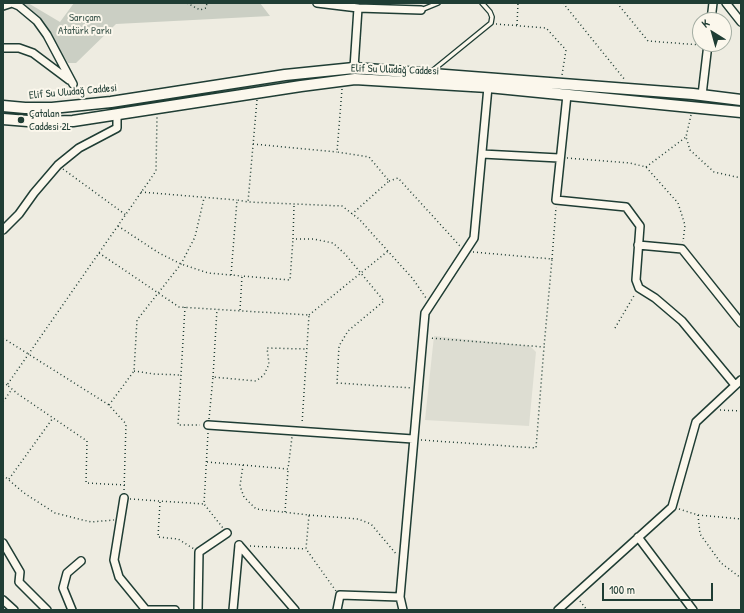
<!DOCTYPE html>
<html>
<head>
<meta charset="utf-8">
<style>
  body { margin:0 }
  #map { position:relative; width:744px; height:613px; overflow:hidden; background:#eeece1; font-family:"Patrick Hand",sans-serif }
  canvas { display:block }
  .frame { position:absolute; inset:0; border:4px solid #1f3d34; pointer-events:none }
  .north { position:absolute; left:692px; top:12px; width:40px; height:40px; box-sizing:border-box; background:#fbf7ec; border:1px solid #a3ada2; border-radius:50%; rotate:323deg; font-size:11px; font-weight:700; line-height:16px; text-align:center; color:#1f3d34 }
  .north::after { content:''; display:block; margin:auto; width:14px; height:18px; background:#1f3d34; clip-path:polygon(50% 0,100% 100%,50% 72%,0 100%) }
  .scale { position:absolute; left:602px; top:583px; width:111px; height:18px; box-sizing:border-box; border:2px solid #1f3d34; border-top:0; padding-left:5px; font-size:12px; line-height:14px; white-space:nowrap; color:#1f3d34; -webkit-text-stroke:3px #fbf7ec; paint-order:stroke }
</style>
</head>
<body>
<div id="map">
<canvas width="744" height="613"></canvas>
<div class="frame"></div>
<div class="north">K</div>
<div class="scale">100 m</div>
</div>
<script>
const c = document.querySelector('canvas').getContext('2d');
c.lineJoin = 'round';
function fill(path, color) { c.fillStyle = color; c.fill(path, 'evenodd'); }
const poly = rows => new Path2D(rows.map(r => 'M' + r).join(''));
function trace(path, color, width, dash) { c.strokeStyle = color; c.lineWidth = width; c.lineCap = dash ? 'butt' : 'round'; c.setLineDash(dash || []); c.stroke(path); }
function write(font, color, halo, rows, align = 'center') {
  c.font = font + ' "Patrick Hand",sans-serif'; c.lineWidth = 4; c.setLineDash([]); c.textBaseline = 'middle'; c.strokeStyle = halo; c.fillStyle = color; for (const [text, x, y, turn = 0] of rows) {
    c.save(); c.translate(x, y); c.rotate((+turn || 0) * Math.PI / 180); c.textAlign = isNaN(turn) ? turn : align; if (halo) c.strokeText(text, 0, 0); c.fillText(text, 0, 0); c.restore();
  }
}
fill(poly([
  [434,336,530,346,536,352,529,426,425,420]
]), '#ddddd2');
fill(poly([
  [20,3,28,3,60,22,74,3,260,3,270,16,116,24,76,63,68,63,40,19]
]), '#cbcfc4');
const lane = poly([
  [421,10,438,3],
  [432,71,491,23,492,17,490,12,482,3]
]);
const street = poly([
  [317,3,358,8,354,68],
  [726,3,741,22],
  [3,6,12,3,19,6,37,21,47,35,73,84],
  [358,8,421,10],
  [711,20,713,3],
  [3,48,19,48,33,53,69,80],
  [567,95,556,200,626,207,640,226,636,280,639,288,655,298,682,321,735,385],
  [702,95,708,44],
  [482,154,559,158],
  [3,230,19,214,34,193,58,165,79,148,117,128,117,115],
  [638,245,682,249,741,323],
  [208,425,413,439],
  [124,498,114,560,119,577,146,610],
  [638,537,693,610],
  [3,543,20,572,19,582,47,610],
  [239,545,295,610],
  [3,600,14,610],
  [72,610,63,588,67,573,81,561],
  [145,610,175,610],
  [198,610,199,552,227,533],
  [233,610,239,545],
  [337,610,340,595,400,597],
  [403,610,400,597,425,313,474,238,488,87],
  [558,610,672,507,696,422,741,380]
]);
const secondary = poly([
  [3,106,25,108,52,108,111,102,285,75,354,68,693,94,741,100],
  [3,119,40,122,73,121,301,86,355,79,488,87,741,112]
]);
trace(lane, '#1f3d34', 6);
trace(street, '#1f3d34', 10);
trace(secondary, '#1f3d34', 13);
trace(poly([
  [187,3,200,10,206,8,207,3],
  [563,3,625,80],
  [617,3,648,41,701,45],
  [496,24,546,28,566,50,562,75],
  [517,25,518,3],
  [342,89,337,152,369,157,389,181,352,214],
  [257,100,248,202,342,206,359,219,413,279,426,298],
  [691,115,686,137,690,150,714,172,741,178],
  [253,144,337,152],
  [567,158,630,163,646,167,678,203,685,225,683,242],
  [646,167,686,137],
  [63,169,126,215],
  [389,181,398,178,460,246],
  [141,192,237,200],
  [294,206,293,239,313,239,333,243,345,254,384,301,348,331,339,346,337,383,412,388],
  [118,226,159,253,181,264,208,273,242,276],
  [473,252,552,259,544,347],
  [99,253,179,307,309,315,302,424],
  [552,259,556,207],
  [231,275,237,200,248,202],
  [185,307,178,425,200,425],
  [240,310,242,276,290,280,293,239],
  [309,315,388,251],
  [615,328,635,294],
  [3,338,109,405,126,424,124,491],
  [134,371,154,374,181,375],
  [213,377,217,309],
  [3,382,7,385],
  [3,402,12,389],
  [109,405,134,371,137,320,181,264,195,237,204,198],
  [720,410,741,411],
  [209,419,213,377,256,381,264,375,269,364,267,348,306,349],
  [208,433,204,504,223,528],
  [421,440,536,448,544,347,430,338],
  [207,462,243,465,240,486,244,497,256,509,309,515,306,549,336,591],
  [243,465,288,469,292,437],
  [3,475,24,493,55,513,91,522,114,520],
  [9,479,53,418],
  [125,485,86,483,87,441,18,394,7,385,156,171,157,117],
  [130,499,204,504],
  [160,502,158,537,178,539,194,549],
  [679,509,698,515,741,519],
  [285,512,288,470],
  [309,515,358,519,371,524,397,555],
  [698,515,700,534,721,563,741,578],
  [250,546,306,549],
  [580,601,587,610]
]), '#1f3d34', 1.5, [1, 3]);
trace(lane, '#fbf7ec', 3.5);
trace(street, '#fbf7ec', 7);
trace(secondary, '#fbf7ec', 10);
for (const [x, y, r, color] of [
  [21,120,4,"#1f3d34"]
]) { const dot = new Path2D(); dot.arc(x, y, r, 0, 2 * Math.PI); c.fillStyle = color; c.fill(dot); trace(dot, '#fbf7ec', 1.5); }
write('11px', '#415a51', '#fbf7ec', [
  ["Sarıçam",85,18],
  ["Atatürk Parkı",85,31]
]);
write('11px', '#1f3d34', '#fbf7ec', [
  ["Elif Su Uludağ Caddesi",395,70,2],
  ["Elif Su Uludağ Caddesi",73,92,-5]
]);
write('11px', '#1f3d34', '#fbf7ec', [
  ["Çatalan",29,114],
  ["Caddesi 2L",29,127]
], 'left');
</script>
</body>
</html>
